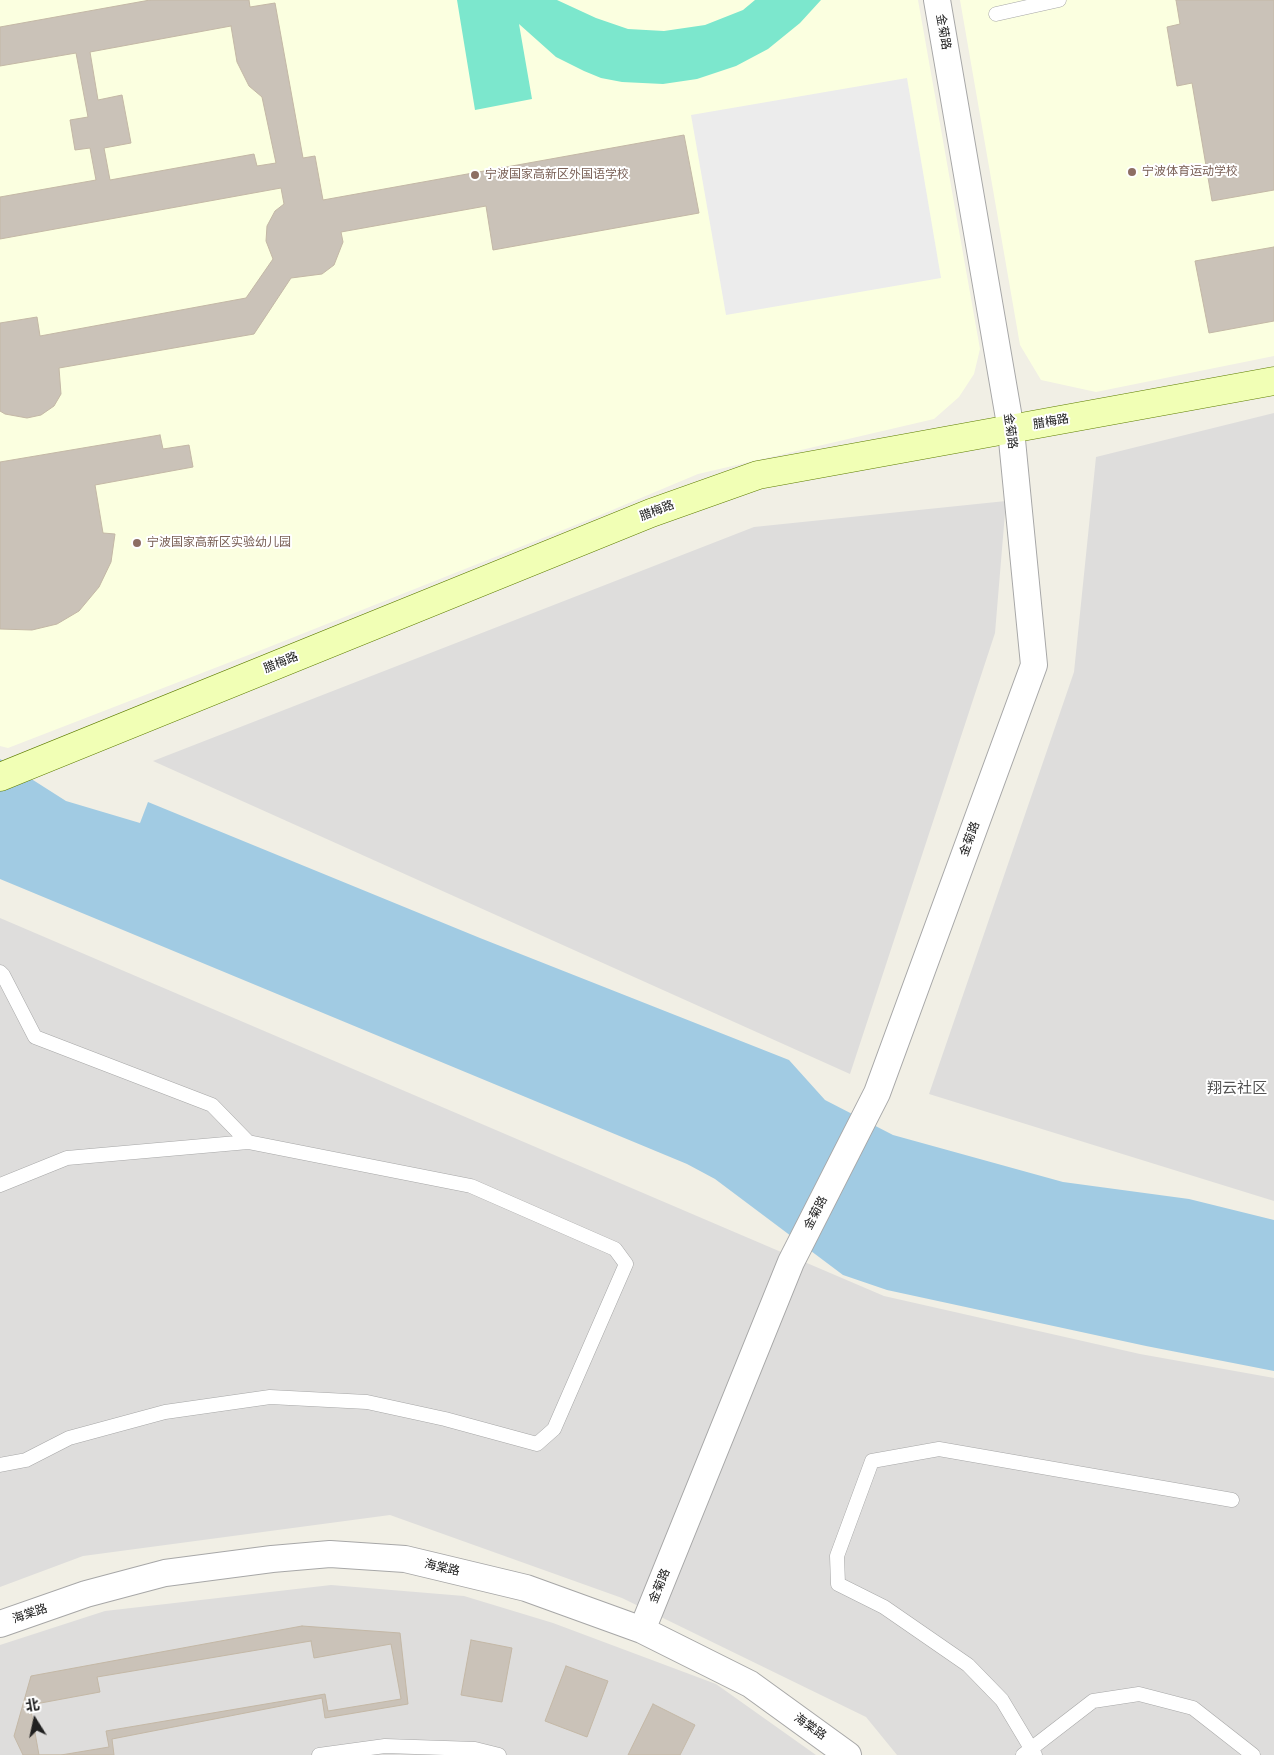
<!DOCTYPE html>
<html>
<head>
<meta charset="utf-8">
<style>
  body { margin:0 }
  #map { position:relative; width:1274px; height:1755px; overflow:hidden; background:#f1efe5; font-family:Helvetica,"Noto Sans SC",sans-serif }
  canvas { display:block }
  .north { position:absolute; left:10px; top:1695px; width:50px; height:50px; -webkit-text-stroke:4px #fff; paint-order:stroke; rotate:350deg; font-size:14px; font-weight:700; line-height:20px; text-align:center; color:#202020 }
  .north::after { content:''; display:block; margin:auto; width:18px; height:22px; background:#202020; clip-path:polygon(50% 0,100% 100%,50% 72%,0 100%) }
</style>
</head>
<body>
<div id="map">
<canvas width="1274" height="1755"></canvas>
<div class="north">北</div>
</div>
<script>
const c = document.querySelector('canvas').getContext('2d');
c.lineJoin = 'round';
function fill(path, color) { c.fillStyle = color; c.fill(path, 'evenodd'); }
const poly = rows => new Path2D(rows.map(r => 'M' + r).join(''));
function trace(path, color, width, dash) { c.strokeStyle = color; c.lineWidth = width; c.lineCap = dash ? 'butt' : 'round'; c.setLineDash(dash || []); c.stroke(path); }
function write(font, color, halo, rows, align = 'center') {
  c.font = font + ' Helvetica,"Noto Sans SC",sans-serif'; c.lineWidth = 4; c.setLineDash([]); c.textBaseline = 'middle'; c.strokeStyle = halo; c.fillStyle = color; for (const [text, x, y, turn = 0] of rows) {
    c.save(); c.translate(x, y); c.rotate((+turn || 0) * Math.PI / 180); c.textAlign = isNaN(turn) ? turn : align; if (halo) c.strokeText(text, 0, 0); c.fillText(text, 0, 0); c.restore();
  }
}
fill(poly([
  [1274,413,1274,1201,929,1094,1074,672,1096,457],
  [1006,501,995,633,850,1074,153,761,754,527],
  [0,918,884,1296,1140,1354,1274,1378,1274,1755,897,1755,866,1717,622,1598,390,1515,83,1556,0,1587],
  [331,1585,464,1596,553,1623,716,1684,816,1755,0,1755,0,1645,105,1611]
]), '#dedddc');
fill(poly([
  [0,0,918,0,980,349,974,374,959,397,934,419,698,474,598,516,264,649,8,748,0,746],
  [960,0,1274,0,1274,356,1096,392,1041,380,1020,345]
]), '#fbffe0');
fill(poly([
  [457,0,557,0,596,18,628,29,664,31,705,25,743,10,755,0,821,0,800,23,768,49,736,66,697,79,663,84,622,82,601,78,584,71,556,57,519,24,532,99,475,110]
]), '#7ce7cd');
fill(poly([
  [907,78,941,278,726,315,691,115]
]), '#ececec');
fill(poly([
  [0,759,66,801,140,823,148,802,480,938,789,1060,825,1100,893,1135,1063,1182,1189,1199,1274,1220,1274,1371,1146,1346,887,1290,843,1275,715,1179,687,1164,0,879]
]), '#a1cbe3');
const building = poly([
  [150,0,249,0,250,7,275,3,303,158,315,156,323,200,684,135,699,213,493,250,486,206,341,232,343,242,334,265,322,274,291,278,254,334,59,368,61,394,54,406,41,415,27,418,5,414,0,411,0,323,37,317,40,336,246,298,273,259,266,241,267,226,275,211,284,204,281,188,0,239,0,197,96,180,90,148,75,150,70,120,88,117,76,53,0,66,0,27,150,0],
  [231,26,237,62,249,86,262,97,276,163,257,166,254,154,110,180,104,148,131,143,122,95,98,100,90,52,231,26],
  [1176,0,1274,0,1274,190,1212,201,1192,83,1177,86,1167,27,1180,24,1176,0],
  [1274,247,1274,321,1209,333,1195,261,1274,247],
  [160,435,163,449,189,445,193,467,95,485,103,533,115,534,111,562,99,587,79,611,57,624,32,630,0,629,0,462,160,435],
  [302,1626,400,1633,408,1704,325,1718,322,1698,112,1739,114,1755,23,1755,14,1736,31,1676,302,1626],
  [471,1640,512,1648,502,1702,461,1695,471,1640],
  [311,1641,314,1658,391,1644,401,1699,328,1711,325,1694,106,1731,109,1747,61,1755,39,1755,30,1705,100,1692,97,1677,311,1641],
  [566,1666,608,1681,587,1737,545,1721,566,1666],
  [653,1704,695,1725,680,1755,628,1755,653,1704]
]);
fill(building, '#cac2b8');
trace(building, '#c4b8a6', 1);
const lane = poly([
  [996,14,1059,0],
  [0,972,3,975,35,1037,212,1105,248,1142],
  [0,1185,67,1158,248,1142,471,1186,615,1249,626,1264,554,1429,537,1444,445,1419,367,1402,270,1397,165,1412,69,1438,26,1460,0,1465],
  [319,1755,385,1746,475,1749,499,1755],
  [1023,1755,1093,1701,1139,1694,1193,1708,1253,1755],
  [1035,1755,1002,1700,968,1665,884,1607,838,1584,837,1556,872,1461,939,1449,1232,1500]
]);
const street = poly([
  [0,1624,86,1594,165,1573,272,1559,330,1554,405,1559,526,1588,642,1630,750,1684,848,1755],
  [642,1630,791,1262,877,1093,1034,665,1011,430,937,0]
]);
const secondary = poly([
  [0,777,651,513,758,475,1274,381]
]);
trace(lane, '#a7a7a7', 15);
trace(street, '#a7a7a7', 28);
trace(secondary, '#5e7d00', 29);
trace(lane, '#fff', 14);
trace(street, '#fff', 26);
trace(secondary, '#f1ffb5', 28);
for (const [x, y, r, color] of [
  [1132,172,5,"#8d6e63"],
  [475,175,5,"#8d6e63"],
  [137,543,5,"#8d6e63"]
]) { const dot = new Path2D(); dot.arc(x, y, r, 0, 2 * Math.PI); c.fillStyle = color; c.fill(dot); trace(dot, '#fff', 2); }
write('12px', '#202020', '#fff', [
  ["金菊路",943,32,80],
  ["腊梅路",1051,422,-10],
  ["金菊路",1010,431,82],
  ["腊梅路",657,511,-21],
  ["腊梅路",281,663,-22],
  ["金菊路",970,839,-70],
  ["金菊路",816,1213,-63],
  ["海棠路",442,1568,13],
  ["金菊路",660,1586,-68],
  ["海棠路",30,1614,-19],
  ["海棠路",810,1727,35]
]);
write('12px', '#785e54', '#fff', [
  ["宁波体育运动学校",1142,172],
  ["宁波国家高新区外国语学校",485,175],
  ["宁波国家高新区实验幼儿园",147,543]
], 'left');
write('15px', '#535353', '#fff', [
  ["翔云社区",1237,1089]
]);
</script>
</body>
</html>
